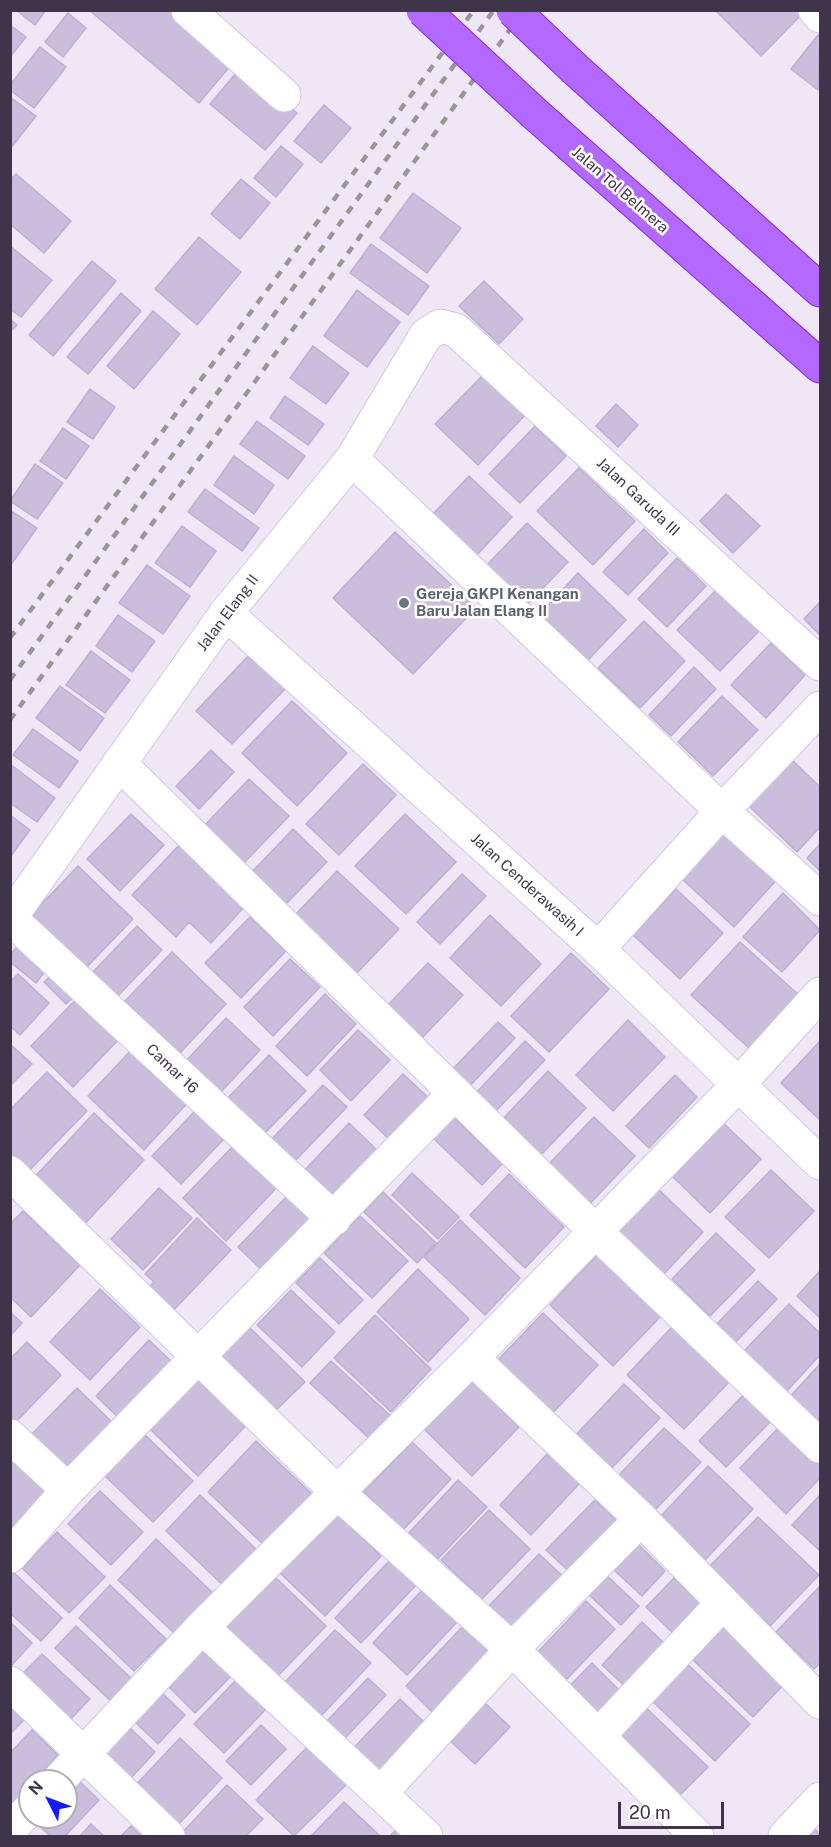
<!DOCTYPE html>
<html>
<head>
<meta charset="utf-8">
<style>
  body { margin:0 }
  #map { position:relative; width:831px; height:1847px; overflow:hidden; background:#efe7f5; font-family:"Public Sans",sans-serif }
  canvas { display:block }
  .frame { position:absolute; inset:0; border:12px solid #3e354a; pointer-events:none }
  .north { position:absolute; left:18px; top:1769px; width:60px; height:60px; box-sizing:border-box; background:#fff; border:2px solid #b2aeb7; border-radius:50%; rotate:312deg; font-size:16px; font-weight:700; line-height:24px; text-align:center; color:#3e354a }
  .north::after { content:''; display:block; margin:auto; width:21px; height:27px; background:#151aff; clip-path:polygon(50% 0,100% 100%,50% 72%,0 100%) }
  .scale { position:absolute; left:618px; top:1802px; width:106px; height:27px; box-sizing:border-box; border:3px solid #3e354a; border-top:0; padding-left:8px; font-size:18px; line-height:21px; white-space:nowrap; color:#3e354a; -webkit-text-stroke:4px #fff; paint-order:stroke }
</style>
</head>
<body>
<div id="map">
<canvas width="831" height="1847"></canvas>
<div class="frame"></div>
<div class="north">N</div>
<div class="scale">20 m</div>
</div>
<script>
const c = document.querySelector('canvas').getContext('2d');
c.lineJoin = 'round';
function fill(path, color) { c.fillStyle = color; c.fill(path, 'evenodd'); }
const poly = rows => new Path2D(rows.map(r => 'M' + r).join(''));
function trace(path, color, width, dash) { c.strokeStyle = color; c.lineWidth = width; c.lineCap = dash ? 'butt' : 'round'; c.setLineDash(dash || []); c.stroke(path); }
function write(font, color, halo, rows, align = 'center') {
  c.font = font + ' "Public Sans",sans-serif'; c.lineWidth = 5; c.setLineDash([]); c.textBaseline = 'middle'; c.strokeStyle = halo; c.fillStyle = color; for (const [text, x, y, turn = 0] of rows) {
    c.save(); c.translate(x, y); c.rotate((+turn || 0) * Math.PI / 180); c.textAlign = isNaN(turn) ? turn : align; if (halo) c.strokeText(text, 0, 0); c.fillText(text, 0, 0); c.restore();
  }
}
const building = poly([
  [16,10,46,10,35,25,16,10],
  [89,10,180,10,237,58,199,103,89,10],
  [715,10,802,10,804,12,761,56,715,10],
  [68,13,86,28,63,57,45,42,68,13],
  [10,25,26,37,10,57,10,25],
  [818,35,820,37,818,90,791,69,818,35],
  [40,47,66,67,34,108,10,90,10,85,40,47],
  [242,66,297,113,265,150,210,104,242,66],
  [10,97,36,116,10,149,10,97],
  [324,105,351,128,321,163,294,141,324,105],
  [281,146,303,164,276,197,254,178,281,146],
  [16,174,71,221,44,253,10,224,10,180,16,174],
  [241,179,270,203,240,239,211,214,241,179],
  [413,193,461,228,427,273,380,238,413,193],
  [199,237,241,272,197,325,155,289,199,237],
  [371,244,429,286,408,315,350,273,371,244],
  [10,246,52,280,21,317,10,309,10,246],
  [92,261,116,281,53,356,29,335,92,261],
  [484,281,523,319,499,344,459,306,484,281],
  [357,290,400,322,367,367,324,336,357,290],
  [121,293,141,311,88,374,67,357,121,293],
  [153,311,180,334,134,389,107,366,153,311],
  [10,319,17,325,10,332,10,319],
  [313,346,349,373,326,404,290,378,313,346],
  [484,374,526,414,478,465,435,424,484,374],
  [90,389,115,407,93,439,67,422,90,389],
  [285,396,324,424,308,445,270,418,285,396],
  [616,404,638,425,618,447,596,426,616,404],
  [257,421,305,456,288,479,240,444,257,421],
  [535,426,566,456,520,503,489,474,535,426],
  [63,428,89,446,66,479,40,461,63,428],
  [234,456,274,485,254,514,214,485,234,456],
  [35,464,63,483,37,519,10,501,35,464],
  [579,468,635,521,593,565,537,511,579,468],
  [469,476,512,517,476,556,432,515,469,476],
  [205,489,259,528,242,551,188,512,205,489],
  [726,494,760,526,733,553,700,521,726,494],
  [10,510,37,528,10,566,10,510],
  [527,523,568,562,525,607,484,568,527,523],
  [182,526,216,551,190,587,155,563,182,526],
  [644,529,668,553,628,595,603,572,644,529],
  [395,532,476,608,413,674,333,598,395,532],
  [677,558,706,586,667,627,638,599,677,558],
  [147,565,190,596,163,634,119,603,147,565],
  [578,573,626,620,588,660,540,614,578,573],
  [719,587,762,628,720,671,677,630,719,587],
  [820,602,820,635,804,619,820,602],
  [118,615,155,641,132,672,96,646,118,615],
  [644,621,685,661,640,708,598,668,644,621],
  [771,643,805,675,766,718,731,685,771,643],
  [91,651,130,680,105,713,66,685,91,651],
  [251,653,286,688,232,744,196,711,251,653],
  [694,667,716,689,671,736,649,715,694,667],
  [60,686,104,718,80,751,36,718,60,686],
  [722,696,758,730,713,776,678,742,722,696],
  [292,701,347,753,297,806,242,753,292,701],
  [33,729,78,761,59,788,13,755,33,729],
  [211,750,234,772,199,809,176,786,211,750],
  [792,760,820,787,820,827,797,852,748,805,792,760],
  [10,764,55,798,37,822,10,803,10,764],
  [363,764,396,795,339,855,306,824,363,764],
  [249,779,289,816,242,865,202,828,249,779],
  [131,814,164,845,120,891,87,859,131,814],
  [405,814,456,862,406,914,355,866,405,814],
  [10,815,30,830,10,857,10,815],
  [727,828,780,876,734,927,681,878,727,828],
  [293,829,327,862,283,907,249,875,293,829],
  [182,842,248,903,211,943,189,922,176,937,132,895,182,842],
  [820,844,820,871,807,858,820,844],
  [78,866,133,919,85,969,30,916,78,866],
  [337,871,399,929,353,977,292,918,337,871],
  [462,874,486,896,440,944,417,922,462,874],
  [676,889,723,933,680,979,633,935,676,889],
  [783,893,820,930,782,972,743,937,783,893],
  [490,915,541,964,501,1006,450,958,490,915],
  [250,917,286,951,241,998,205,963,250,917],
  [137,926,162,950,115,999,90,975,137,926],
  [25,937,54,960,36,983,10,962,10,955,25,937],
  [740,942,800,996,751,1050,691,995,740,942],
  [172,952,226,1004,180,1053,125,1001,172,952],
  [571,953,609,989,549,1052,511,1016,571,953],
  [290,959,320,987,273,1036,244,1007,290,959],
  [428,963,463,995,422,1038,387,1006,428,963],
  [61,966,83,988,66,1004,44,982,61,966],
  [18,974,49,1003,20,1035,10,1026,10,982,18,974],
  [84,991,126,1032,73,1087,31,1046,84,991],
  [325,994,356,1024,307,1076,276,1046,325,994],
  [226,1018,260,1050,220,1093,186,1061,226,1018],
  [628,1020,665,1057,613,1111,576,1075,628,1020],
  [498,1022,515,1038,466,1090,449,1073,498,1022],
  [358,1030,390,1060,351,1101,320,1070,358,1030],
  [525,1041,545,1060,491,1116,471,1098,525,1041],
  [820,1041,820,1120,781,1083,820,1041],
  [10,1044,32,1064,10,1086,10,1044],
  [136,1045,192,1098,144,1150,88,1096,136,1045],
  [269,1055,306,1091,260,1138,223,1103,269,1055],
  [548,1071,586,1108,538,1158,500,1122,548,1071],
  [47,1072,87,1111,22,1178,10,1167,10,1110,47,1072],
  [403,1074,430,1099,390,1140,364,1115,403,1074],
  [675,1075,697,1097,649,1148,626,1126,675,1075],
  [323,1085,347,1107,290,1166,267,1144,323,1085],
  [196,1110,225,1138,181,1184,152,1156,196,1110],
  [94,1113,144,1160,80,1229,30,1182,94,1113],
  [451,1115,502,1164,482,1185,431,1136,451,1115],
  [594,1117,635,1156,585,1209,544,1169,594,1117],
  [721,1121,761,1159,710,1213,670,1174,721,1121],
  [349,1123,380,1153,332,1204,301,1174,349,1123],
  [238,1141,281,1183,226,1241,183,1198,238,1141],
  [771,1170,814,1211,769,1258,725,1217,771,1170],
  [412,1173,459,1217,438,1239,392,1195,412,1173],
  [509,1174,564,1227,525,1268,470,1215,509,1174],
  [159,1188,192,1218,143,1270,111,1239,159,1188],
  [657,1188,703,1232,662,1276,615,1231,657,1188],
  [291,1192,321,1221,268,1276,238,1247,291,1192],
  [383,1192,436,1243,417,1263,364,1212,383,1192],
  [23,1211,80,1265,31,1317,10,1297,10,1224,23,1211],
  [360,1216,408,1261,372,1298,324,1253,360,1216],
  [197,1218,231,1250,167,1317,142,1294,154,1282,145,1274,197,1218],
  [460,1220,520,1278,485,1315,424,1257,460,1220],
  [716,1233,755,1270,710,1316,672,1279,716,1233],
  [598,1254,662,1315,613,1366,550,1305,598,1254],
  [320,1258,363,1300,339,1324,296,1283,320,1258],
  [418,1269,469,1319,428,1362,377,1312,418,1269],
  [820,1271,820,1318,797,1296,820,1271],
  [758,1281,777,1299,731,1347,712,1329,758,1281],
  [100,1289,140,1327,90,1380,50,1342,100,1289],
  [291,1290,335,1332,302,1367,257,1325,291,1290],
  [789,1304,820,1333,820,1355,786,1392,744,1351,789,1304],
  [10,1312,22,1323,10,1336,10,1312],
  [543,1313,598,1365,549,1417,494,1364,543,1313],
  [375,1315,431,1369,391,1412,334,1358,375,1315],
  [246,1324,305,1382,269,1417,211,1360,246,1324],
  [673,1326,731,1380,684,1429,627,1375,673,1326],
  [149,1340,178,1368,125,1424,96,1396,149,1340],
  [27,1342,61,1375,14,1424,10,1420,10,1359,27,1342],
  [331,1361,393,1418,372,1441,310,1383,331,1361],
  [820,1364,820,1433,786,1401,820,1364],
  [205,1370,254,1417,198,1476,150,1429,205,1370],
  [471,1380,519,1427,472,1476,424,1429,471,1380],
  [624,1384,660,1418,605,1475,570,1441,624,1384],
  [77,1388,116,1426,67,1476,28,1438,77,1388],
  [749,1389,777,1415,726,1467,699,1441,749,1389],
  [782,1424,820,1460,820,1478,786,1514,740,1468,782,1424],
  [664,1428,701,1462,652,1513,616,1478,664,1428],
  [145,1435,193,1481,153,1522,105,1476,145,1435],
  [256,1441,314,1496,266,1547,208,1492,256,1441],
  [412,1442,451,1479,403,1530,364,1492,412,1442],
  [10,1448,59,1494,10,1544,10,1448],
  [548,1453,580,1483,531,1535,500,1505,548,1453],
  [708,1466,753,1509,704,1561,659,1518,708,1466],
  [458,1480,487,1507,433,1564,405,1537,458,1480],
  [100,1491,143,1532,111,1565,68,1524,100,1491],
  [200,1495,261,1554,227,1589,166,1531,200,1495],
  [820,1495,820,1549,819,1550,792,1525,820,1495],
  [595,1500,621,1525,573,1575,546,1550,595,1500],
  [489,1510,530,1549,482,1599,441,1560,489,1510],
  [336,1513,381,1556,325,1616,279,1572,336,1513],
  [758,1517,819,1575,770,1626,709,1567,758,1517],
  [57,1532,105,1577,69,1613,22,1568,57,1532],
  [156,1539,214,1594,175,1634,118,1580,156,1539],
  [638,1544,665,1571,642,1596,614,1570,638,1544],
  [539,1554,568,1581,512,1640,483,1612,539,1554],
  [393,1557,420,1581,361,1643,335,1618,393,1557],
  [12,1571,62,1618,41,1641,10,1613,12,1571],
  [605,1574,639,1606,621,1625,587,1593,605,1574],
  [274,1576,326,1626,274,1680,221,1631,274,1576],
  [674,1578,704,1607,676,1636,646,1607,674,1578],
  [110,1585,166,1639,134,1671,79,1618,110,1585],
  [819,1587,820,1663,814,1669,776,1632,819,1587],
  [424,1588,458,1621,407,1675,373,1643,424,1588],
  [586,1601,615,1629,564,1682,535,1655,586,1601],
  [10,1622,32,1643,10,1667,10,1622],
  [642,1622,668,1647,628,1689,602,1665,642,1622],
  [466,1623,495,1650,434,1714,406,1686,466,1623],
  [727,1623,787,1681,753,1717,693,1660,727,1623],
  [76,1626,135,1682,114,1704,55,1648,76,1626],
  [335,1630,371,1663,319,1718,284,1683,335,1630],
  [204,1649,232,1675,195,1713,168,1686,204,1649],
  [42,1654,90,1699,67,1723,19,1677,42,1654],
  [684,1661,750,1724,715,1761,649,1698,684,1661],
  [592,1663,622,1693,594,1722,563,1693,592,1663],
  [368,1678,386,1695,343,1740,325,1723,368,1678],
  [236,1680,266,1709,224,1753,194,1724,236,1680],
  [161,1692,185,1715,158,1744,134,1721,161,1692],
  [10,1697,29,1715,10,1734,10,1697],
  [400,1699,425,1723,372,1778,347,1755,400,1699],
  [483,1701,510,1727,475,1764,448,1739,483,1701],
  [642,1704,708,1767,676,1799,611,1737,642,1704],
  [261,1725,286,1749,251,1785,226,1761,261,1725],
  [128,1726,155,1752,129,1780,101,1754,128,1726],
  [32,1730,58,1755,34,1781,30,1781,30,1785,13,1803,10,1800,10,1753,32,1730],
  [180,1738,222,1778,174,1829,132,1789,180,1738],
  [311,1743,351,1780,294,1836,256,1800,311,1743],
  [77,1779,99,1800,65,1836,50,1836,36,1823,41,1817,66,1817,66,1791,77,1779],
  [227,1785,263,1819,246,1836,179,1836,227,1785],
  [344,1802,379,1835,378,1836,311,1836,344,1802],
  [91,1824,104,1836,80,1836,91,1824],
  [131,1826,141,1836,121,1836,131,1826],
  [813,1826,820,1836,804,1836,813,1826],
  [396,1830,403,1836,390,1836,396,1830]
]);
fill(building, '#cbbedc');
trace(building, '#bfaed4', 1.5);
const minor = poly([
  [188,10,284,95],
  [815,10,820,16],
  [352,459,722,811,820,899],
  [226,613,598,949,820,1163],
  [119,763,594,1230,820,1446],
  [10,918,226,613,352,459,426,335,440,326,456,330,820,664],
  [10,918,334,1219],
  [598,949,722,811,820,708],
  [10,1173,337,1492,512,1649,697,1836],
  [472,1358,641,1519,820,1702],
  [10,1436,68,1490,455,1093],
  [10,1556,68,1490],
  [202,1627,426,1836],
  [10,1683,168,1836],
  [598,1736,723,1603],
  [58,1781,202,1627,472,1358,739,1084,820,994],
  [381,1793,512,1649,641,1519],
  [10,1829,30,1809],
  [785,1836,820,1799]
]);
const motorway = poly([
  [575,69,820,290],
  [534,113,820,366]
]);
trace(minor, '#d3c6e0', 35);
trace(motorway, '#8328ef', 35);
trace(minor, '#fff', 33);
trace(motorway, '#b369ff', 33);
trace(poly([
  [10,638,474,10],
  [10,680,494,10],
  [10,720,524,10]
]), '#979797', 4.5, [8, 8]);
const motorwayBridge = poly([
  [423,10,534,113],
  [513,10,575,69]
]);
trace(motorwayBridge, '#8328ef', 35, []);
trace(motorwayBridge, '#b369ff', 33);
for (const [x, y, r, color] of [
  [404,603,6,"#6b7280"]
]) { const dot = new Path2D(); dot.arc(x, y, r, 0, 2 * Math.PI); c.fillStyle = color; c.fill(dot); trace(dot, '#fff', 2); }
write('15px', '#3e354a', '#fff', [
  ["Jalan Tol Belmera",620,190,41],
  ["Jalan Garuda III",638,497,43],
  ["Jalan Elang II",228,613,-53],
  ["Jalan Cenderawasih I",527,885,42],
  ["Camar 16",172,1069,43]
]);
write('bold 15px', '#5b616d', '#fff', [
  ["Gereja GKPI Kenangan",416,594],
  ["Baru Jalan Elang II",416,611]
], 'left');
</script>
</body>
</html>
